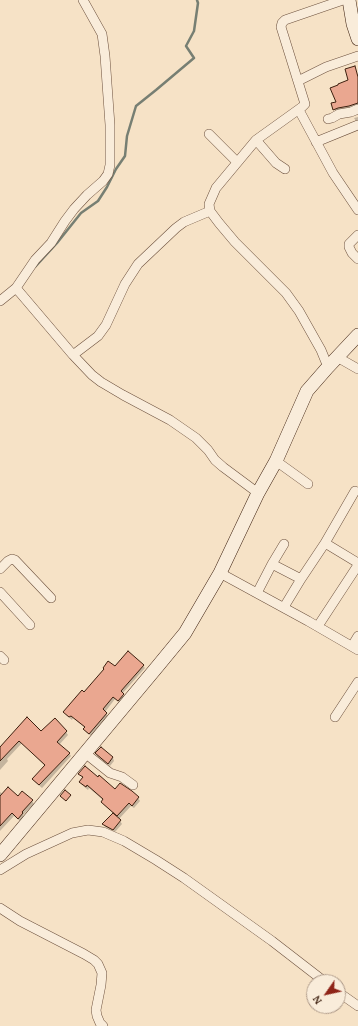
<!DOCTYPE html>
<html>
<head>
<meta charset="utf-8">
<style>
  body { margin:0 }
  #map { position:relative; width:358px; height:1026px; overflow:hidden; background:#f6e2c6; font-family:"Gentium Book Plus",serif }
  canvas { display:block }
  .north { position:absolute; left:306px; top:974px; width:40px; height:40px; box-sizing:border-box; background:#f9ecda; border:1px solid #ae9a89; border-radius:50%; rotate:236deg; font-size:11px; font-weight:700; line-height:16px; text-align:center; color:#3e200f }
  .north::after { content:''; display:block; margin:auto; width:14px; height:18px; background:#8f2418; clip-path:polygon(50% 0,100% 100%,50% 72%,0 100%) }
</style>
</head>
<body>
<div id="map">
<canvas width="358" height="1026"></canvas>
<div class="north">N</div>
</div>
<script>
const c = document.querySelector('canvas').getContext('2d');
c.lineJoin = 'round';
function fill(path, color) { c.fillStyle = color; c.fill(path, 'evenodd'); }
const poly = rows => new Path2D(rows.map(r => 'M' + r).join(''));
function trace(path, color, width, dash) { c.strokeStyle = color; c.lineWidth = width; c.lineCap = dash ? 'butt' : 'round'; c.setLineDash(dash || []); c.stroke(path); }
fill(poly([
  [358,78,358,105,336,112,332,104,337,102],
  [358,117,358,121,356,121,354,118],
  [143,666,145,668,122,694,125,698,120,703,115,699,105,712,108,717,91,736,86,732,85,729,85,728,73,718,72,720,66,715,65,712,85,693,115,667],
  [27,718,41,732,66,732,68,735,59,745,69,753,71,756,42,788,35,782,45,766,22,743,7,759,8,761,0,770,0,749],
  [101,748,113,758,114,761,110,766,98,757,96,754],
  [80,774,115,791,131,792,138,798,140,801,134,808,131,806,119,819,122,824,115,832,105,827,104,824,113,813,104,805,102,802,103,800,89,788,88,790,82,785,80,782,83,778],
  [0,792,3,794,32,801,34,804,23,815,24,817,20,821,14,816,0,831]
]), '#0003');
trace(poly([
  [35,267,57,243,81,213,98,201,107,187,116,169,125,156,127,136,136,106,156,90,194,58,186,46,194,31,198,3,197,0]
]), '#777f73', 2.5);
const building = poly([
  [355,66,358,77,358,103,349,106,338,108,333,110,331,103,336,102,330,88,338,85,338,84,348,80,345,69,355,66],
  [128,651,144,665,121,691,124,694,118,701,113,697,103,709,107,713,89,734,83,729,85,727,71,716,69,717,63,712,82,690,84,692,104,669,103,668,108,661,115,666,128,651],
  [27,717,41,731,55,718,67,731,57,742,70,753,39,785,32,779,45,765,19,741,0,761,0,747,27,717],
  [101,747,113,757,108,764,95,753,101,747],
  [85,766,98,777,99,775,115,789,120,783,132,791,139,797,132,806,129,803,117,816,101,802,103,799,87,785,86,787,79,782,83,777,78,774,85,766],
  [8,787,18,796,22,791,33,800,22,812,23,813,18,819,12,813,0,826,0,796,8,787],
  [65,790,71,795,66,801,60,796,65,790],
  [113,813,121,820,113,830,102,824,113,813]
]);
fill(building, '#eaa790');
trace(building, '#3e200f', 1);
const street = poly([
  [83,0,102,34,105,56,110,125,110,165,108,174,103,181,87,195,74,209,65,221,51,243,35,260,16,288,73,355,92,375,101,382,123,395,170,420,196,438,208,450,215,460,223,467,258,493],
  [298,81,326,67,358,56],
  [299,110,333,173,358,210],
  [328,119,332,118,339,114,351,112,358,109],
  [209,134,237,162],
  [256,140,276,163,285,169],
  [316,142,358,125],
  [358,235,349,244,349,247,352,253,358,259],
  [0,301,16,288],
  [73,355,98,336,106,325,125,284,138,264,176,228,184,222,210,211],
  [337,357,358,369],
  [328,367,321,350,299,311,286,293,235,242,219,223,210,211,209,204,216,188,256,140,302,107,305,104,281,27,282,23,285,20,343,0],
  [276,461,308,484],
  [325,543,355,491],
  [272,564,284,544],
  [0,569,8,561,12,559,15,560,51,598],
  [220,573,308,621,358,650],
  [0,592,30,625],
  [257,593,272,564,301,579],
  [284,607,301,579,325,543,358,563],
  [318,626,358,565],
  [352,646,358,636],
  [0,656,4,660],
  [335,717,358,682],
  [85,753,110,773,122,777,133,785],
  [0,870,26,854,72,833,88,830,103,832,124,841,156,860,184,878,272,941,325,982],
  [0,908,20,921,84,954,94,960,98,964,102,973,101,985,96,1010,97,1016,100,1023,103,1026],
  [338,992,358,1006]
]);
const secondary = poly([
  [349,0,353,24,358,39],
  [0,855,157,667,185,633,220,573,258,493,276,461,307,391,328,367,358,335]
]);
trace(street, '#6c503d', 10);
trace(secondary, '#3e200f', 14);
trace(street, '#f9ecda', 9);
trace(secondary, '#f9ecda', 13);
</script>
</body>
</html>
